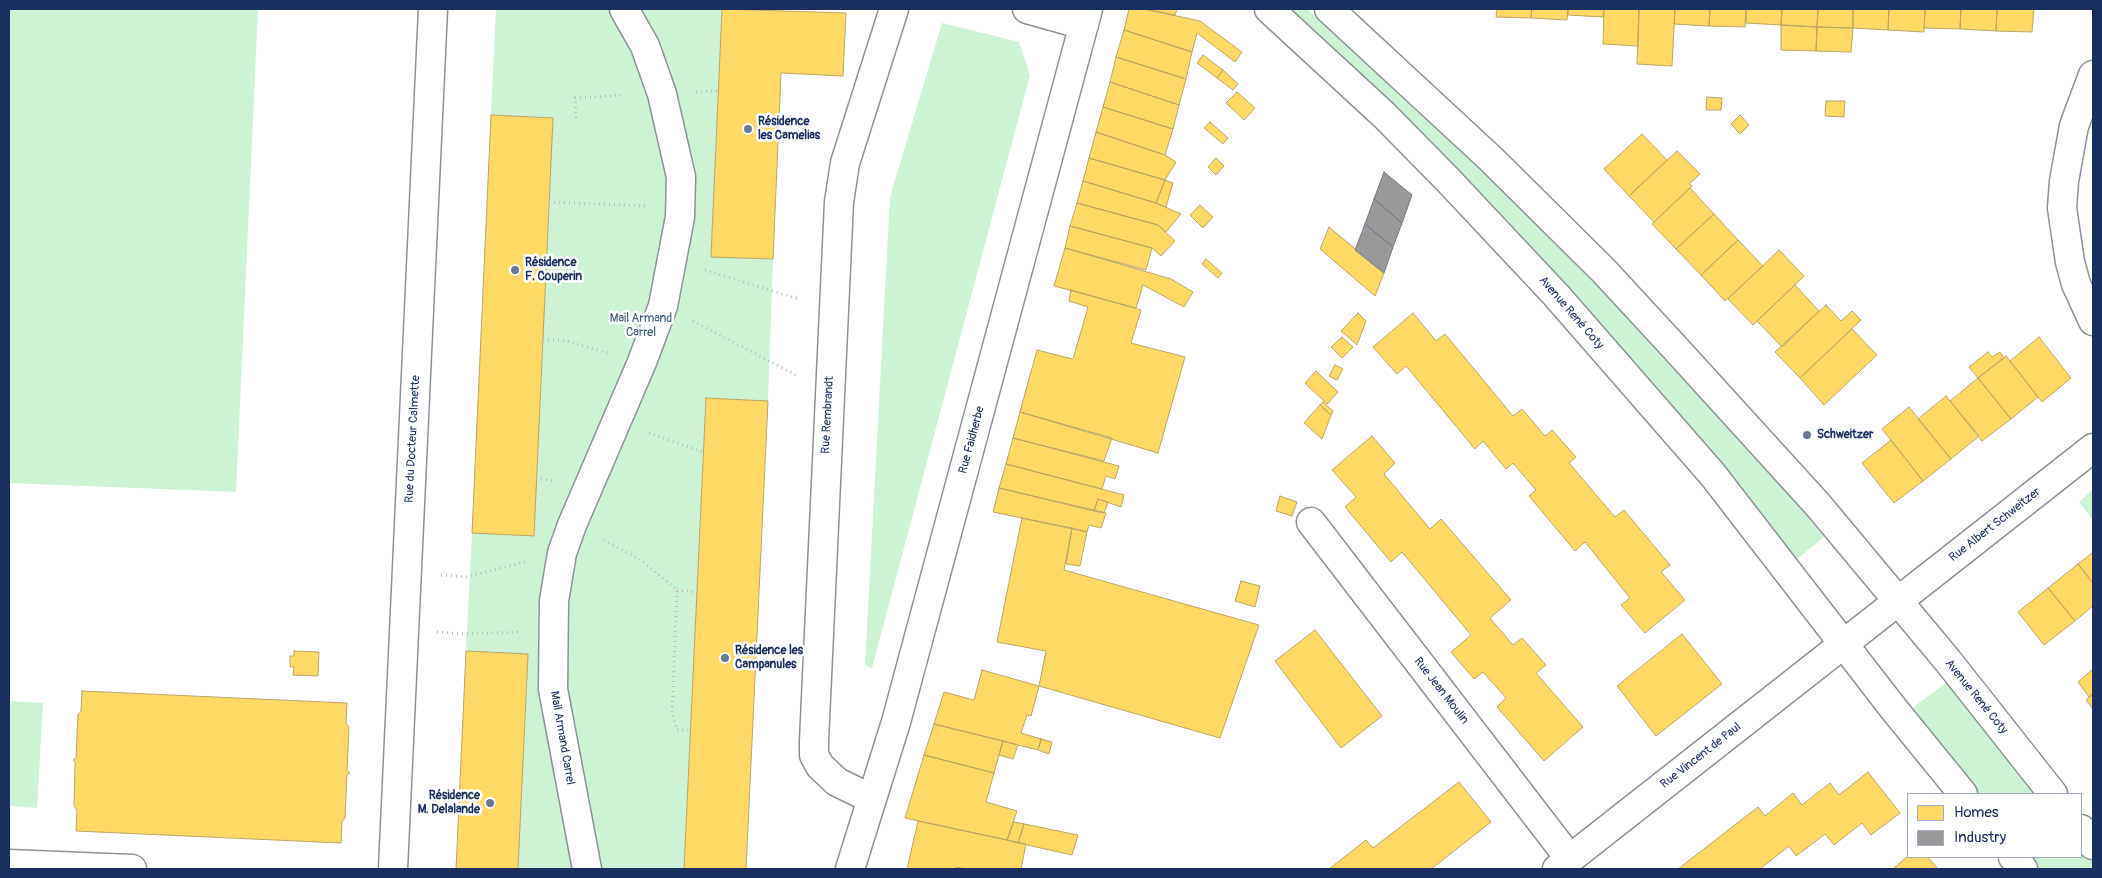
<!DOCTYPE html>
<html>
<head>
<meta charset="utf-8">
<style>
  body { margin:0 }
  #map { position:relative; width:2102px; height:878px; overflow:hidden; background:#fff; font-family:Pangolin,sans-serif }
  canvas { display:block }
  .frame { position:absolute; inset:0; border:10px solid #1b2f5e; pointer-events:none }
  .legend { position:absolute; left:1907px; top:793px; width:175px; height:65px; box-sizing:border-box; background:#fff; border:1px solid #a4acbf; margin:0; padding:6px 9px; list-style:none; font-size:15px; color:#1b2f5e }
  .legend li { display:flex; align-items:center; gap:10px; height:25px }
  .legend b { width:25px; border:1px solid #a4acbf }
</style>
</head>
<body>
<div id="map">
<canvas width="2102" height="878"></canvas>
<div class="frame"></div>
<ul class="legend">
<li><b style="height:14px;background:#ffd966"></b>Homes</li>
<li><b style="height:14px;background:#999"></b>Industry</li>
</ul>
</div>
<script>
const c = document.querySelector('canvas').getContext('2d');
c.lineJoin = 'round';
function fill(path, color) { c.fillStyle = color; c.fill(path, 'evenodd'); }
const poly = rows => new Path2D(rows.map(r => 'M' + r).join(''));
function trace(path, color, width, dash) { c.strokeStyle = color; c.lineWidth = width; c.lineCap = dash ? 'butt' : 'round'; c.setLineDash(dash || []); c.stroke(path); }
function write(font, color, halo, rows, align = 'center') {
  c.font = font + ' Pangolin,sans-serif'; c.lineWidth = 5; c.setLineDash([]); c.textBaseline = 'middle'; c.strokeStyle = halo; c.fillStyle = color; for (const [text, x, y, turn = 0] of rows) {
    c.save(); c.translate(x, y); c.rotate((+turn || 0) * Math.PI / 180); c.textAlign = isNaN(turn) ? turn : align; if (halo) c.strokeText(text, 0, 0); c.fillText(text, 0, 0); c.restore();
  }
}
fill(poly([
  [9,9,258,9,236,492,9,483],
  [496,9,722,9,711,256,773,259,768,401,706,398,684,869,518,869,528,654,466,651,472,533,534,536,552,118,491,115],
  [1287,9,1307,9,1386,76,1589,276,1748,443,1824,537,1796,560],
  [942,23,1019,42,1030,75,872,668,865,665,890,197],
  [2093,489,2093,520,2079,502],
  [1947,682,2038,794,1979,794,1911,709],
  [9,701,43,703,37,808,9,806],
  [2081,847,2093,862,2093,869,2037,869,2028,857,2081,857]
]), '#cef2d4');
const homes = poly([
  [722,9,846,13,843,76,781,73,773,259,711,257,722,9],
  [1129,9,1144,9,1200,21,1242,52,1235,62,1197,33,1192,52,1124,30,1129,9],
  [1144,9,1177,9,1175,15,1144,9],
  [1497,9,1532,9,1531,18,1496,17,1497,9],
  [1532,9,1568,9,1567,20,1531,18,1532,9],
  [1568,9,1604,9,1603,17,1568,15,1568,9],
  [1604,9,1639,9,1638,46,1603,44,1604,9],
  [1639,9,1675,9,1672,66,1637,64,1639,9],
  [1675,9,1710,9,1709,26,1674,24,1675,9],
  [1710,9,1746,9,1745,27,1709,26,1710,9],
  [1746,9,1782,9,1781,25,1746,23,1746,9],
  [1782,9,1818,9,1817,27,1781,25,1782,9],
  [1818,9,1853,9,1853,28,1817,27,1818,9],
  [1853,9,1889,9,1888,30,1853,28,1853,9],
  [1889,9,1925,9,1924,32,1888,30,1889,9],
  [1925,9,1961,9,1960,29,1924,28,1925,9],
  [1961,9,1997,9,1996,31,1960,29,1961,9],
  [1997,9,2034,9,2032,32,1996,31,1997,9],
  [1781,25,1817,27,1816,51,1781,50,1781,25],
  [1817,27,1853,28,1851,52,1816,51,1817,27],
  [1124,30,1192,52,1186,79,1116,57,1124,30],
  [1203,55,1223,70,1217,78,1197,63,1203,55],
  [1116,57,1186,79,1179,105,1110,82,1116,57],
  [1223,70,1238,84,1233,90,1217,78,1223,70],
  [1110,82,1179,105,1173,129,1103,107,1110,82],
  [1237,92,1255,108,1244,120,1226,103,1237,92],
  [1707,97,1722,98,1721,110,1706,110,1707,97],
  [1826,101,1845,101,1844,117,1825,116,1826,101],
  [1103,107,1173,129,1165,155,1096,132,1103,107],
  [491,115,553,118,534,536,472,533,491,115],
  [1740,115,1749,125,1740,134,1731,124,1740,115],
  [1210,122,1228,138,1223,144,1204,128,1210,122],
  [1096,132,1165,155,1176,162,1165,180,1089,158,1096,132],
  [1642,134,1667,160,1629,196,1604,169,1642,134],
  [1677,151,1700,174,1689,184,1692,186,1654,222,1629,196,1677,151],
  [1089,158,1165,180,1156,203,1083,181,1089,158],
  [1216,158,1224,166,1216,175,1208,167,1216,158],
  [1165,180,1173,183,1166,207,1156,203,1165,180],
  [1083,181,1156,203,1181,214,1166,232,1158,225,1077,203,1083,181],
  [1690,188,1714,214,1676,249,1652,224,1690,188],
  [1077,203,1158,225,1175,241,1161,256,1152,248,1070,226,1077,203],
  [1200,205,1213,217,1203,228,1190,215,1200,205],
  [1714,214,1738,240,1701,275,1676,249,1714,214],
  [1070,226,1152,248,1146,270,1065,248,1070,226],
  [1329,227,1384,273,1375,296,1320,249,1329,227],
  [1738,240,1763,266,1725,301,1701,275,1738,240],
  [1065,248,1171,279,1193,292,1184,307,1143,285,1136,308,1054,286,1065,248],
  [1779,250,1804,276,1753,325,1728,299,1779,250],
  [1206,259,1222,273,1218,278,1202,264,1206,259],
  [1795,285,1819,311,1782,347,1757,321,1795,285],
  [1071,290,1141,310,1131,343,1185,357,1158,453,1020,412,1037,350,1073,359,1088,307,1069,301,1071,290],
  [1826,305,1841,321,1852,311,1861,320,1800,378,1775,352,1826,305],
  [1358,313,1366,321,1357,345,1341,331,1358,313],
  [1413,313,1436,341,1445,334,1513,416,1522,409,1545,436,1552,430,1576,457,1569,463,1615,517,1624,510,1670,565,1661,572,1685,600,1645,633,1621,605,1630,598,1585,542,1575,551,1529,496,1536,490,1513,463,1506,469,1483,441,1475,449,1406,366,1397,374,1373,347,1413,313],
  [1852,329,1877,355,1824,405,1800,378,1852,329],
  [1342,337,1353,347,1342,358,1331,347,1342,337],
  [2039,337,2071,378,2042,402,2010,361,2039,337],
  [1988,352,1992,357,2000,352,2004,358,1978,378,1969,367,1988,352],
  [2006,356,2038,397,2011,419,1978,378,2006,356],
  [1335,365,1343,369,1337,380,1329,376,1335,365],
  [1316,371,1338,392,1327,404,1305,383,1316,371],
  [1978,378,2011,419,1982,441,1950,401,1978,378],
  [1946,396,1979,436,1951,459,1918,419,1946,396],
  [706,398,768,401,746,869,684,869,706,398],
  [1323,402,1333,411,1331,415,1320,405,1323,402],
  [1320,405,1331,415,1322,439,1304,423,1320,405],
  [1909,407,1951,459,1923,481,1882,429,1909,407],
  [1020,412,1112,438,1104,461,1013,438,1020,412],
  [1372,436,1395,463,1384,474,1430,529,1441,519,1511,600,1490,618,1513,645,1522,638,1546,665,1536,673,1583,727,1544,761,1497,707,1506,698,1483,672,1474,679,1451,652,1471,635,1402,552,1391,562,1345,507,1356,497,1332,470,1372,436],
  [1013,438,1119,466,1115,479,1106,476,1102,489,1006,464,1013,438],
  [1891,440,1923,481,1894,503,1862,463,1891,440],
  [1006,464,1124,495,1121,507,1098,499,1094,511,999,488,1006,464],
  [999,488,1106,513,1101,528,1089,525,1087,532,993,512,999,488],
  [1280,496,1297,502,1292,516,1276,511,1280,496],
  [1098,499,1108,502,1104,513,1094,511,1098,499],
  [1022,518,1072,528,1064,570,1259,625,1220,738,1039,686,1046,651,997,642,1022,518],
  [1072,528,1087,532,1080,566,1066,564,1072,528],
  [2093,552,2093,583,2078,564,2093,552],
  [2078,564,2093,583,2093,606,2075,621,2048,588,2078,564],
  [1241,581,1260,586,1255,607,1235,601,1241,581],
  [2048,588,2075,621,2044,645,2018,612,2048,588],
  [1315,630,1382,716,1341,748,1275,661,1315,630],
  [1682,634,1722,684,1656,736,1617,686,1682,634],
  [294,651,319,652,318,676,293,675,294,667,290,667,290,656,294,656,294,651],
  [466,651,528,654,518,869,456,869,466,651],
  [2093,669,2093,694,2089,697,2078,682,2093,669],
  [982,670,1039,686,1031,716,1027,715,1021,733,1041,739,1038,750,934,724,944,692,974,700,982,670],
  [82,691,347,703,346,723,349,727,347,770,350,773,347,774,345,818,342,822,341,843,76,831,77,810,74,806,75,762,73,760,76,758,78,715,81,711,82,691],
  [2093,694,2093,709,2086,700,2093,694],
  [934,724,1003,741,994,773,924,755,934,724],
  [1041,739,1052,742,1049,754,1038,750,1041,739],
  [1003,741,1018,745,1013,759,999,755,1003,741],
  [924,755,994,773,986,802,1017,811,1007,840,905,818,924,755],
  [1868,772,1900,813,1871,835,1862,823,1834,845,1825,834,1796,856,1789,846,1760,869,1678,869,1758,807,1765,816,1793,793,1802,805,1830,783,1839,795,1868,772],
  [1459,782,1491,822,1431,869,1329,869,1366,840,1373,848,1459,782],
  [918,821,1026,844,1021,869,966,869,956,867,956,869,907,869,918,821],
  [1014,822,1024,824,1018,843,1007,840,1014,822],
  [1024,824,1078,835,1072,855,1018,843,1024,824],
  [1908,856,1928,857,1938,869,1893,869,1908,856]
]);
fill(homes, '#ffd966');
trace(homes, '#bba664', 1);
const industry = poly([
  [1384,172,1412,195,1402,223,1374,199,1384,172],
  [1374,199,1402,223,1393,247,1365,224,1374,199],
  [1365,224,1393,247,1384,273,1355,250,1365,224]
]);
fill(industry, '#999');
trace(industry, '#737987', 1);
const pedestrian = poly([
  [587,869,553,689,554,601,562,553,572,525,642,362,663,306,680,217,681,177,662,94,645,46,624,9]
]);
const minor = poly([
  [1027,9,1084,25],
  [2093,75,2074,126,2064,181,2062,208,2070,262,2076,284,2093,321],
  [1311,522,1570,859],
  [872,799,837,782,820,766,814,755,814,741,839,202,845,163,894,9],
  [9,864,132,869],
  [393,869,433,9],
  [850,869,896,722,1088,9],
  [1557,869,2093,448]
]);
const tertiary = poly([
  [1269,9,1384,115,1448,180,1556,295,1713,475,1893,708,1963,794],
  [1329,9,1491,159,1604,271,1677,350,1818,505,1948,661,2053,794],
  [2081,829,2093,845],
  [2013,857,2023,869]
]);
trace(pedestrian, '#8e929a', 31);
trace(minor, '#8e929a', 31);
trace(tertiary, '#8e929a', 31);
trace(poly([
  [696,92,718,91],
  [576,118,575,98,625,95],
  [549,202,647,206],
  [705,270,799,299],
  [693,321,796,375],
  [543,339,566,341,608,353],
  [649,433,703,452],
  [536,478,554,481],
  [604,540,641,560,677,590,672,713,677,730,691,730],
  [441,575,467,577,525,562],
  [677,590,697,592],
  [437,632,464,634,518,632]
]), '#b9bcc1', 3, [1, 4]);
trace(pedestrian, '#fff', 28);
trace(minor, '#fff', 28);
trace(tertiary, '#fff', 28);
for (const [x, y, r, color] of [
  [748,129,5,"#6b7896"],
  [515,270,5,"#6b7896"],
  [1807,435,5,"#6b7896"],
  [725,658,5,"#6b7896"],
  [490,803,5,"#6b7896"]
]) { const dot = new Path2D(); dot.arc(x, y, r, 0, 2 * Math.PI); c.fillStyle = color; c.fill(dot); trace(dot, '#fff', 2); }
write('bold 12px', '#1b2f5e', '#fff', [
  ["Résidence",758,122],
  ["les Camelias",758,136],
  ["Résidence",525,263],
  ["F. Couperin",525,277],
  ["Schweitzer",1817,435],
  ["Résidence les",735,651],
  ["Campanules",735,665],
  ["Résidence",480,796,"right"],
  ["M. Delalande",480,810,"right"]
], 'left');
write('12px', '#1b2f5e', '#fff', [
  ["Avenue René Coty",1571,313,49],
  ["Rue Rembrandt",828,415,-87],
  ["Rue du Docteur Calmette",413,439,-87],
  ["Rue Faidherbe",972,440,-75],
  ["Rue Albert Schweitzer",1995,525,-38],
  ["Rue Jean Moulin",1441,691,52],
  ["Avenue René Coty",1976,697,51],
  ["Mail Armand Carrel",562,738,80],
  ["Rue Vincent de Paul",1701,756,-38]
]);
write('12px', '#3e5d73', '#fff', [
  ["Mail Armand",641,319],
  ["Carrel",641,333]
]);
</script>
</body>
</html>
